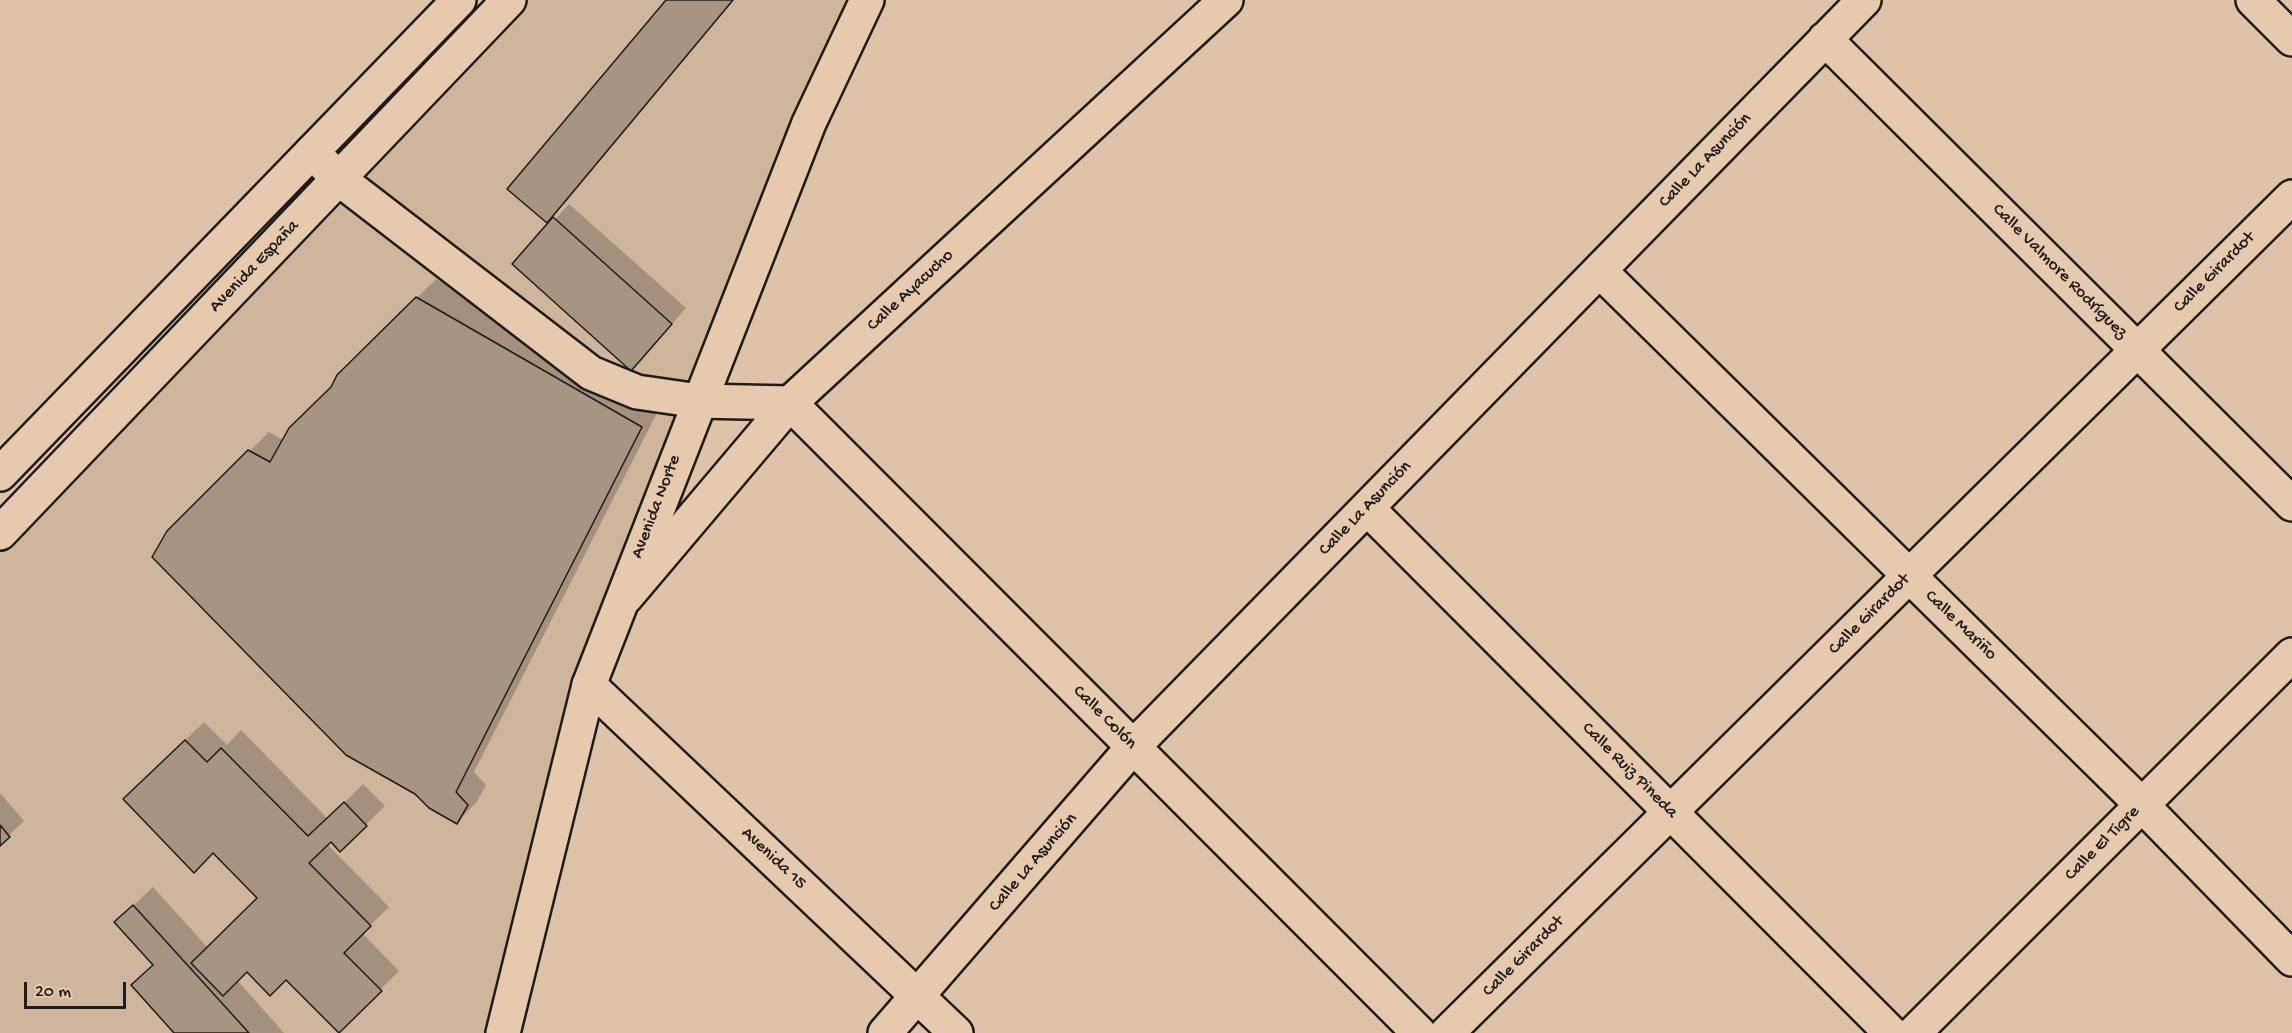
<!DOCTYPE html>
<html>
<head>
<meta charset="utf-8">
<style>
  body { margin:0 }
  #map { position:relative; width:2292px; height:1033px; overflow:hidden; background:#dfc3a8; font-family:"Gochi Hand",sans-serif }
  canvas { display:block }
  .scale { position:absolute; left:24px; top:982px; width:102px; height:27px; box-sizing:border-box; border:3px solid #1c1c1c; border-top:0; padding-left:8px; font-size:18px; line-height:21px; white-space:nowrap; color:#1c1c1c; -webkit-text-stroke:4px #e7caae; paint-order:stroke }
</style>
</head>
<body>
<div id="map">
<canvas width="2292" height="1033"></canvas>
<div class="scale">20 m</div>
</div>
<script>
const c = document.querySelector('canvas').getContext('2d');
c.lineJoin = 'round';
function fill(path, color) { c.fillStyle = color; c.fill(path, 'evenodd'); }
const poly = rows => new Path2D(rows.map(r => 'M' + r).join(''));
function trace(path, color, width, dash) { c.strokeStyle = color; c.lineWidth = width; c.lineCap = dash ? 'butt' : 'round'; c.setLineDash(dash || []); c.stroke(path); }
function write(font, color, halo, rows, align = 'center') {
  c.font = font + ' "Gochi Hand",sans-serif'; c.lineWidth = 4.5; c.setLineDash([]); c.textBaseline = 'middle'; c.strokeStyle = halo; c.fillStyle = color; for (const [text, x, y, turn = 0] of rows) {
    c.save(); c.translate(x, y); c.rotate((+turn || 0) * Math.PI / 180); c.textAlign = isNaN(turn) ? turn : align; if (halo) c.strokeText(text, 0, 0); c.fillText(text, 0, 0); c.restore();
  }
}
fill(poly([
  [495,0,874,0,793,149,541,861,484,1033,0,1033,0,506]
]), '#ceb59c');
fill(poly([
  [668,0,734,0,566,202,547,221],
  [569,204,686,308,646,354,514,264],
  [436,279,660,407,474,772,486,785,476,803,457,822,168,532,269,432,284,440,333,387,338,376],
  [204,722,227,745,241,730,328,819,363,784,385,806,340,850,331,840,327,844,389,907,362,933,399,971,339,1031,286,977,247,970,237,980,284,1033,176,1033,154,965,116,922,153,887,208,948,259,898,213,851,125,799],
  [0,793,24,821,0,844]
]), '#0003');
const building = poly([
  [666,0,733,0,547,223,507,189,666,0],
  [553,217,672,324,631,371,512,264,553,217],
  [416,297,642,427,456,792,468,805,457,824,429,808,415,794,346,755,152,557,167,531,248,450,270,462,289,428,331,387,337,375,416,297],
  [185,740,207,762,221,748,308,836,344,802,367,826,340,852,331,842,309,863,371,926,344,953,382,991,339,1033,286,980,270,996,247,972,223,996,191,963,257,898,213,853,194,873,123,799,185,740],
  [0,825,10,837,0,846,0,825],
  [133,905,249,1033,174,1033,131,985,153,965,114,922,133,905]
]);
fill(building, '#a89581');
trace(building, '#1c1c1c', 1.5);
const minor = poly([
  [2253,0,2292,39],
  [1825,39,2292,504],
  [312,152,339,179,591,373,637,392,699,401,790,403,1419,1033],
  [1600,271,2142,805,2292,959],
  [1367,508,1891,1033],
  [626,597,790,403,1226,0],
  [589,685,956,1033],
  [885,1033,1133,747,1864,0],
  [1447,1033,2292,197],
  [1914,1033,2292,655]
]);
const highway = poly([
  [0,474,459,0],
  [0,533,509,0],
  [503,1033,589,685,809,123,867,0]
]);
trace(minor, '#1c1c1c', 38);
trace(highway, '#1c1c1c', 38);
trace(minor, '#e7caae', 33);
trace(highway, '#e7caae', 33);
write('18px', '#1c1c1c', '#e7caae', [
  ["Calle La Asunción",1706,161,-46],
  ["Avenida España",255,267,-46],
  ["Calle Valmore Rodríguez",2059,272,45],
  ["Calle Girardot",2215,273,-45],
  ["Calle Ayacucho",911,291,-43],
  ["Avenida Norte",657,507,-69],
  ["Calle La Asunción",1366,509,-46],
  ["Calle Girardot",1870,615,-45],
  ["Calle Mariño",1960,626,44],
  ["Calle Colón",1104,718,45],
  ["Calle Ruiz Pineda",1629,771,45],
  ["Calle El Tigre",2103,844,-45],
  ["Avenida 15",773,859,43],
  ["Calle La Asunción",1034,863,-49],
  ["Calle Girardot",1524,957,-45]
]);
</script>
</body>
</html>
